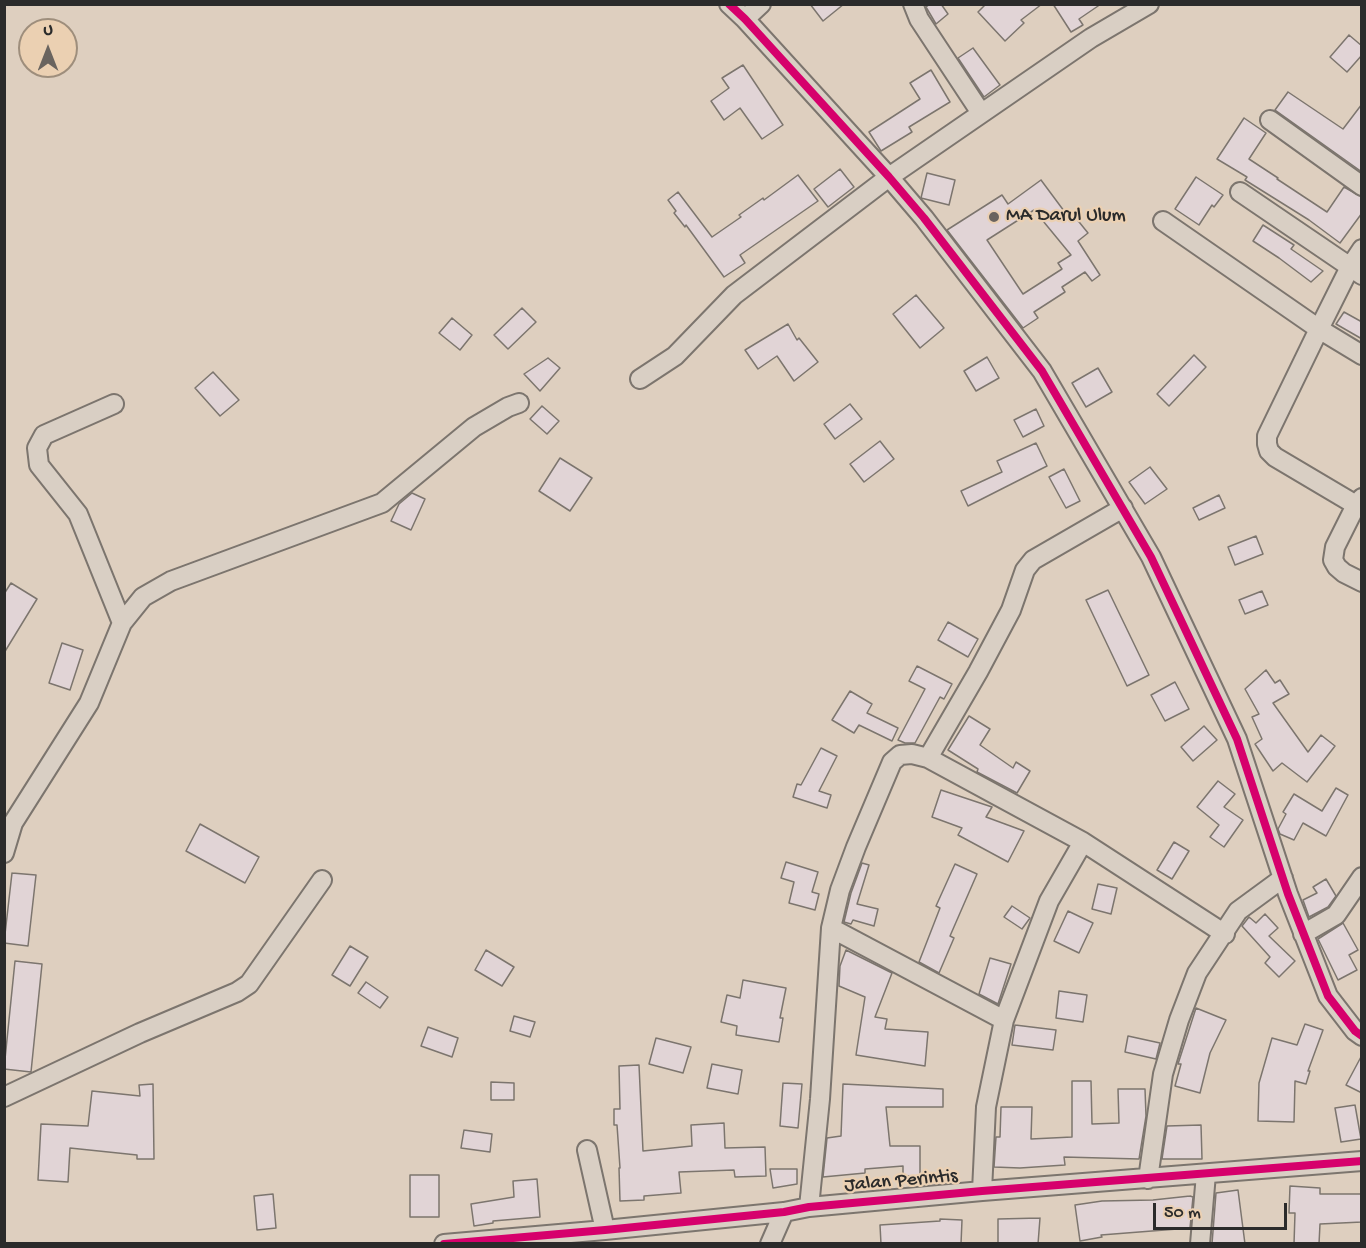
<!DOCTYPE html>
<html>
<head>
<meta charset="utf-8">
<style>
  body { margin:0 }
  #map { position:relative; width:1366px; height:1248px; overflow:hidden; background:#decfbf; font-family:"Gochi Hand",sans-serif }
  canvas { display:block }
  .frame { position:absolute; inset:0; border:6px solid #2b2b2b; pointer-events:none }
  .north { position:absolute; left:18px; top:18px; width:60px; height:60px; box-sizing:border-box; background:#ebd0b2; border:2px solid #9e8e7c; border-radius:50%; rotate:0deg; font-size:16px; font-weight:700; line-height:24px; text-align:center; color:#2b2b2b }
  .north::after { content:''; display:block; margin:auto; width:21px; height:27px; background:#6a645f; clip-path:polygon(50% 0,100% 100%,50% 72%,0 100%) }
  .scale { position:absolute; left:1153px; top:1203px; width:134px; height:27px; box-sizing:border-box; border:3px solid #2b2b2b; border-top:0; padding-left:8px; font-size:18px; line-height:21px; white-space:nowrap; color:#2b2b2b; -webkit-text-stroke:4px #ebd0b2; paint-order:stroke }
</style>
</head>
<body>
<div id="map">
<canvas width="1366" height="1248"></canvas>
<div class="frame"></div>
<div class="north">U</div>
<div class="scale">50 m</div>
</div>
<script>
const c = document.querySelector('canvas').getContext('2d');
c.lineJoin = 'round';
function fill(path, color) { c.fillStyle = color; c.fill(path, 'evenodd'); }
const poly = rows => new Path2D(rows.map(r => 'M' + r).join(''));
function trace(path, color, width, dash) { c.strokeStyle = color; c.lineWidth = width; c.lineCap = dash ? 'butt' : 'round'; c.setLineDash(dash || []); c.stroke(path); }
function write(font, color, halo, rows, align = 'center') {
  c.font = font + ' "Gochi Hand",sans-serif'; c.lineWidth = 4.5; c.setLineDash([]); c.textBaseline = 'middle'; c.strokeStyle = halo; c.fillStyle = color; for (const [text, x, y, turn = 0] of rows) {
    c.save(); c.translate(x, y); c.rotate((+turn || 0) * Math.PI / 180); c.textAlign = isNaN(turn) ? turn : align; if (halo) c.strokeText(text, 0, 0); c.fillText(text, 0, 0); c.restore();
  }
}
const building = poly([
  [810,4,844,4,823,21,810,4],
  [930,4,941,4,948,14,936,24,926,7,930,4],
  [986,4,1042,4,1021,20,1024,23,1005,41,978,12,986,4],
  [1053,4,1101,4,1079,19,1083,25,1071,32,1053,4],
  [1349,35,1362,46,1362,55,1347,72,1330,57,1349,35],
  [973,48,1000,85,984,97,958,58,973,48],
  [743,65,783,125,762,139,740,108,724,120,711,101,729,88,722,78,743,65],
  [931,70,950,102,909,127,912,132,881,151,869,132,920,99,910,83,931,70],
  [1288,92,1343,129,1362,104,1362,172,1275,110,1288,92],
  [1244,118,1266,133,1249,159,1278,178,1277,179,1327,212,1344,187,1362,197,1362,213,1340,243,1309,220,1245,180,1247,177,1217,159,1244,118],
  [840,169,854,187,828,207,814,189,840,169],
  [927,173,955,180,949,205,921,198,927,173],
  [798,175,818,201,740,255,745,263,724,277,686,225,685,227,674,213,676,211,668,200,678,192,712,237,741,217,739,215,763,198,764,200,798,175],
  [1196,177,1223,195,1214,207,1212,205,1199,225,1175,209,1196,177],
  [1041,180,1067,215,1071,212,1088,233,1078,241,1100,275,1092,281,1085,272,1062,287,1065,292,1034,312,1038,318,1023,328,947,230,1002,195,1008,204,1041,180],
  [1034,210,1071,255,1058,263,1062,269,1023,294,987,240,1034,210],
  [1263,225,1294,245,1291,249,1323,271,1311,282,1279,258,1253,241,1263,225],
  [916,295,944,328,920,348,893,314,916,295],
  [522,308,536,322,508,349,494,335,522,308],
  [1344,312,1362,322,1362,339,1336,324,1344,312],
  [452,318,472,335,460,350,439,333,452,318],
  [788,324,797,340,799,338,818,362,794,381,777,356,758,369,745,350,788,324],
  [1194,355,1206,367,1169,406,1157,394,1194,355],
  [987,357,999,378,976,391,964,371,987,357],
  [548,358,560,368,540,391,524,374,548,358],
  [1098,368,1112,392,1086,407,1072,383,1098,368],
  [213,372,239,400,220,416,195,388,213,372],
  [850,404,862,419,835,439,824,424,850,404],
  [542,406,559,421,547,434,530,419,542,406],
  [1036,409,1044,426,1023,437,1014,420,1036,409],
  [880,441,894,459,864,482,850,464,880,441],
  [1036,443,1047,466,968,506,961,491,1002,472,997,461,1036,443],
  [560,458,592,478,570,511,539,491,560,458],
  [1150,467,1167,489,1145,504,1129,482,1150,467],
  [1064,469,1080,501,1066,508,1049,477,1064,469],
  [412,493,425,499,411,530,391,521,399,504,412,493],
  [1219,495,1225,508,1199,520,1193,508,1219,495],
  [1256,536,1263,554,1235,565,1228,547,1256,536],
  [11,583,37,599,4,653,4,594,11,583],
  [1108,590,1149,675,1127,686,1086,600,1108,590],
  [1262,591,1268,605,1245,614,1239,600,1262,591],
  [948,622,978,639,968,657,938,640,948,622],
  [62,643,83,650,70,690,49,683,62,643],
  [917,666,952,684,944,699,940,697,915,743,905,743,898,740,925,689,909,681,917,666],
  [1266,670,1275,683,1280,680,1289,694,1273,703,1308,752,1321,735,1335,746,1307,782,1282,763,1273,771,1255,744,1262,739,1252,717,1259,714,1245,689,1266,670],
  [1175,682,1189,709,1165,721,1151,695,1175,682],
  [850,691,872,704,867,713,898,728,892,741,859,725,854,733,832,720,850,691],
  [969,716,990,729,980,745,1013,768,1016,762,1030,771,1017,793,977,772,978,769,948,750,969,716],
  [1204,726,1217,740,1193,761,1181,747,1204,726],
  [821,748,837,756,819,791,831,795,827,808,793,797,797,784,801,785,821,748],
  [1218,781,1235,794,1224,807,1243,820,1224,847,1210,837,1219,825,1197,807,1218,781],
  [1336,788,1348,795,1326,836,1303,823,1294,840,1280,834,1278,829,1286,814,1283,812,1294,794,1322,811,1336,788],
  [941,790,992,807,986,817,1024,831,1008,862,958,835,962,828,932,817,941,790],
  [200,824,259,857,245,883,186,851,200,824],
  [1174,842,1189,851,1172,879,1157,870,1174,842],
  [786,862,818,872,812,892,819,894,815,910,789,903,794,882,781,878,786,862],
  [862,863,869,865,857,904,878,909,874,926,853,920,851,924,844,922,851,893,862,863],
  [955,864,977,874,950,936,954,938,939,973,919,962,940,908,936,906,955,864],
  [12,873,36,875,28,946,4,943,12,873],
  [1326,879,1336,896,1328,907,1309,917,1303,900,1317,893,1313,887,1326,879],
  [1098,884,1117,888,1111,914,1092,909,1098,884],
  [1012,906,1030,918,1022,929,1004,917,1012,906],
  [1068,911,1093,923,1079,953,1054,941,1068,911],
  [1265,914,1278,928,1269,936,1295,961,1279,977,1265,963,1270,957,1242,926,1249,917,1256,923,1265,914],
  [1343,923,1358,950,1349,955,1357,970,1338,980,1318,939,1343,923],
  [350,946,368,957,350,986,332,975,350,946],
  [486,950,514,967,502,986,475,970,486,950],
  [846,950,892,973,875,1017,887,1019,885,1029,928,1032,925,1066,856,1055,865,997,839,986,840,966,846,950],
  [990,958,1011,964,998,1004,979,994,990,958],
  [15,961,42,964,31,1072,4,1069,15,961],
  [743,980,786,988,780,1018,783,1018,779,1042,736,1035,737,1026,721,1022,727,995,740,998,743,980],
  [366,982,388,997,380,1008,358,993,366,982],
  [1059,991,1087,995,1083,1022,1056,1018,1059,991],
  [1196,1008,1226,1020,1210,1053,1200,1093,1175,1086,1181,1064,1178,1064,1196,1008],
  [514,1016,535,1022,530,1037,510,1031,514,1016],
  [1305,1024,1323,1030,1308,1071,1310,1071,1306,1084,1295,1081,1294,1122,1258,1121,1259,1083,1272,1038,1297,1045,1305,1024],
  [1015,1025,1056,1030,1053,1050,1012,1045,1015,1025],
  [428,1027,458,1038,452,1057,421,1046,428,1027],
  [1128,1036,1160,1043,1156,1059,1125,1052,1128,1036],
  [656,1038,691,1047,683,1073,649,1064,656,1038],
  [1362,1055,1362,1093,1346,1085,1362,1055],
  [712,1064,742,1070,738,1094,707,1088,712,1064],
  [639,1065,643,1151,692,1146,691,1125,724,1123,725,1148,765,1147,766,1176,735,1177,734,1170,679,1172,681,1193,644,1196,644,1200,620,1201,619,1168,620,1168,617,1125,614,1125,614,1109,620,1109,619,1066,639,1065],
  [1072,1081,1091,1081,1092,1124,1119,1123,1118,1089,1145,1089,1146,1116,1139,1159,1064,1157,1065,1165,1020,1168,994,1167,996,1137,1000,1137,1001,1107,1032,1107,1031,1139,1072,1137,1072,1081],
  [491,1082,514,1083,514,1100,491,1100,491,1082],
  [783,1083,802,1084,798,1128,780,1126,783,1083],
  [153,1084,154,1159,137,1159,137,1155,70,1148,68,1182,38,1180,41,1124,88,1126,92,1091,140,1096,139,1085,153,1084],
  [843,1084,943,1089,943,1107,886,1107,890,1146,920,1146,920,1176,903,1176,903,1166,865,1169,865,1173,823,1177,827,1138,841,1136,843,1084],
  [1355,1105,1361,1139,1341,1142,1335,1108,1355,1105],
  [1201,1125,1202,1159,1162,1159,1167,1126,1201,1125],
  [464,1130,492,1134,490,1152,461,1148,464,1130],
  [770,1169,797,1169,797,1184,773,1188,770,1169],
  [410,1175,439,1175,439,1217,410,1217,410,1175],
  [537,1179,540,1217,493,1221,493,1223,474,1226,471,1204,514,1197,513,1181,537,1179],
  [1290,1186,1320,1188,1320,1194,1362,1194,1362,1222,1320,1224,1319,1244,1294,1244,1295,1213,1289,1213,1290,1186],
  [1238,1190,1245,1244,1212,1244,1216,1193,1238,1190],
  [273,1194,276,1228,257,1230,254,1196,273,1194],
  [1190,1196,1193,1197,1190,1228,1101,1235,1102,1237,1080,1241,1075,1205,1102,1201,1153,1200,1190,1196],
  [1040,1218,1038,1244,998,1244,998,1219,1040,1218],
  [940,1219,962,1220,961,1244,881,1244,880,1225,940,1221,940,1219]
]);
fill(building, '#e1d4d6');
trace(building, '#7c756e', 1.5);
const minor = poly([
  [729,4,745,19,889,177,924,218,1042,371,1151,557,1237,739,1288,894,1328,996,1355,1031,1362,1036],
  [913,4,919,19,981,113],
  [745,19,761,4],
  [1270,120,1362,186],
  [1240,192,1362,275],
  [1163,221,1319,329,1362,355],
  [640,379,675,356,734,295,889,177,1091,38,1149,4],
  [114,404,44,435,37,448,39,465,78,514,122,623],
  [1362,498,1356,505,1335,547,1333,560,1337,567,1344,573,1362,582],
  [1356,505,1275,457,1269,451,1267,444,1267,436,1319,329,1350,267,1362,249],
  [928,758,978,672,1011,610,1025,570,1033,560,1123,508],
  [4,853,13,823,89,703,122,623,143,597,171,581,382,503,474,427,508,407,519,403],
  [831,928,1004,1020],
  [1303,934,1336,915,1362,877],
  [4,1097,140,1033,237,992,249,984,322,880],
  [587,1150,605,1230],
  [1148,1179,1163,1074,1179,1020,1197,973,1238,911,1283,878],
  [982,1191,986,1107,1004,1020,1049,901,1083,842],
  [809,1207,820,1099,831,928,840,890,856,847,892,762,900,755,912,754,928,758,1083,842,1225,934],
  [444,1244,605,1230,784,1212,809,1207,982,1191,1362,1161],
  [770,1244,784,1212],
  [1200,1244,1206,1174]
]);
trace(minor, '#7c756e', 22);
trace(minor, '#d9cfc4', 18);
trace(poly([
  [729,4,745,19,889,177,924,218,1042,371,1151,557,1237,739,1288,894,1328,996,1355,1031,1362,1036],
  [444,1244,605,1230,784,1212,809,1207,982,1191,1362,1161]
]), '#d6006c', 8);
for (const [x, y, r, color] of [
  [994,217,6,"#6a645f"]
]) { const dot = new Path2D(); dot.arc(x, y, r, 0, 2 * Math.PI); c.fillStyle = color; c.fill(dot); trace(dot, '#ebd0b2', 2); }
write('20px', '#2b2b2b', '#ebd0b2', [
  ["MA Darul Ulum",1006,217]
], 'left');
write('20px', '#2b2b2b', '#ebd0b2', [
  ["Jalan Perintis",901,1182,-5]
]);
</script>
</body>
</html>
